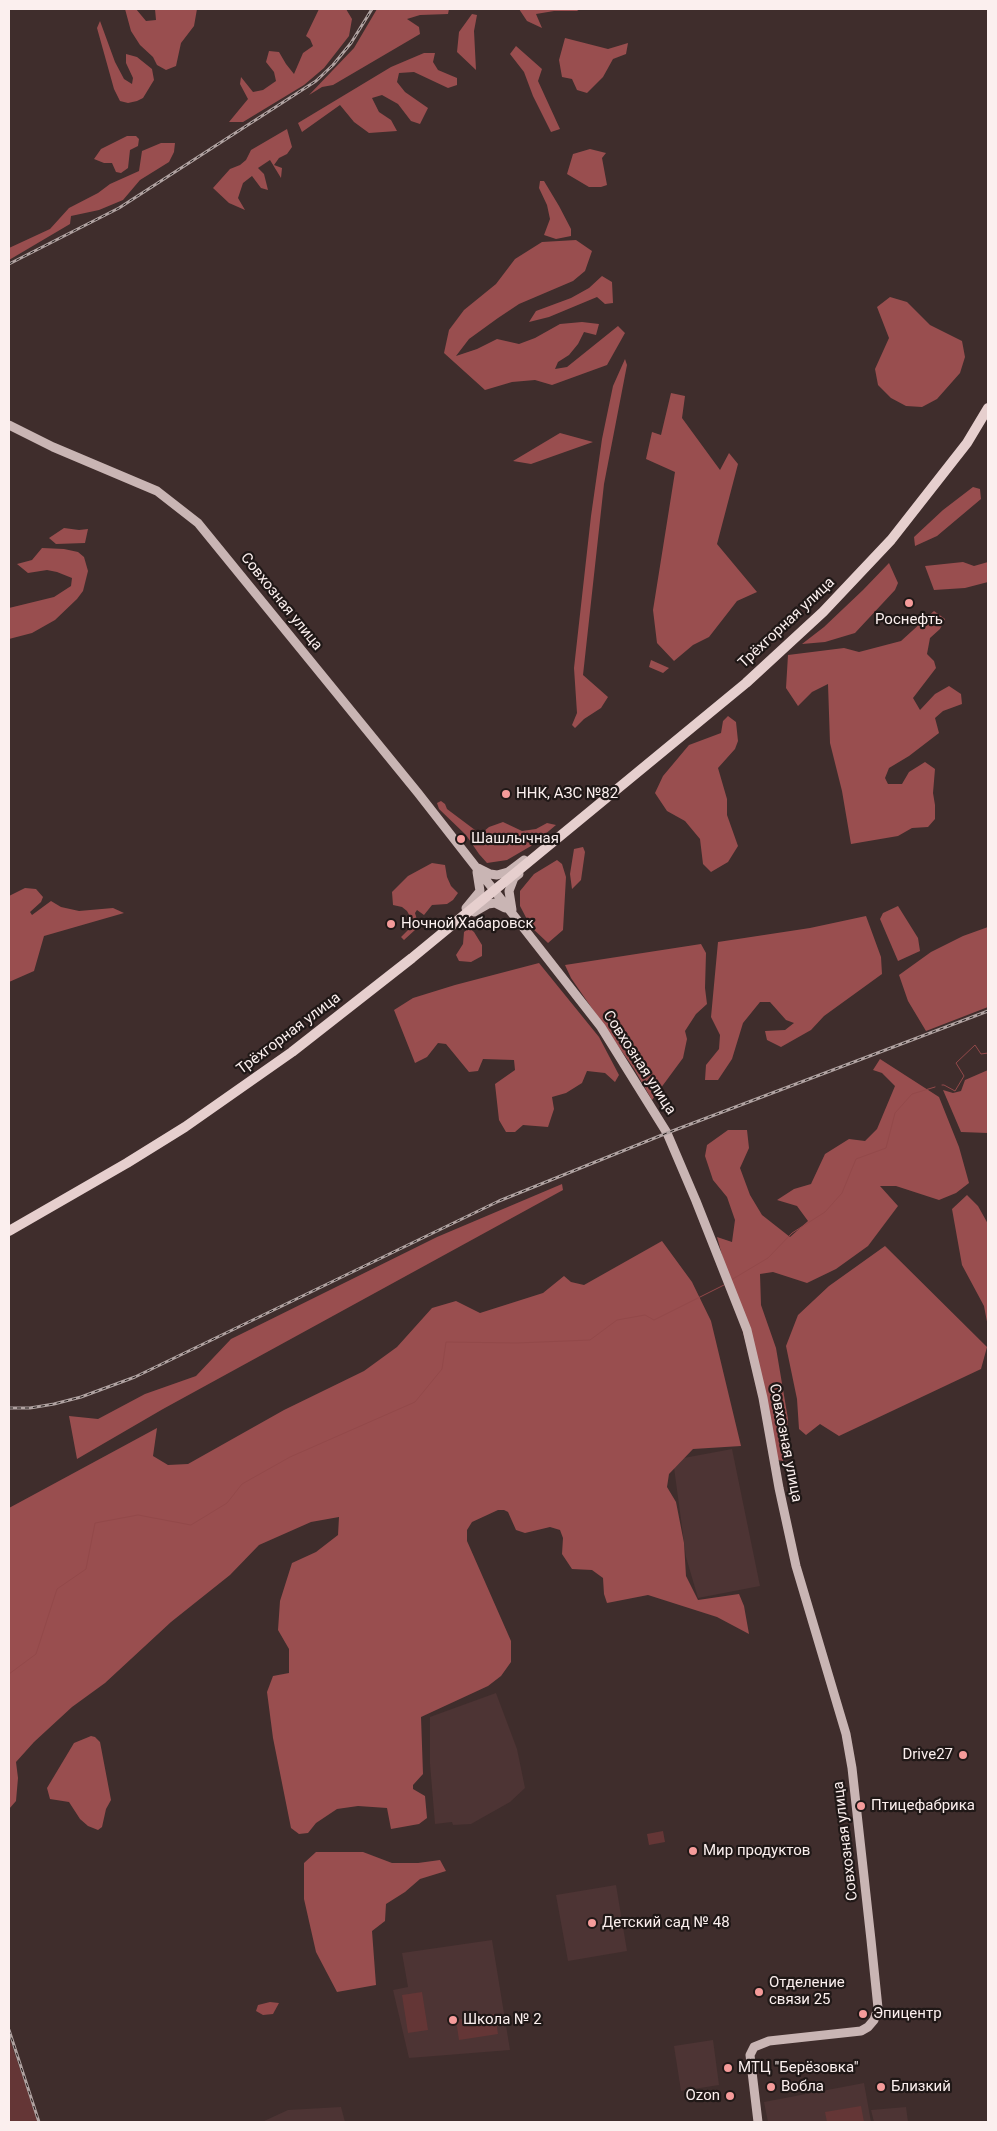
<!DOCTYPE html>
<html>
<head>
<meta charset="utf-8">
<style>
  body { margin:0 }
  #map { position:relative; width:997px; height:2131px; overflow:hidden; background:#3f2d2c; font-family:Roboto,sans-serif }
  canvas { display:block }
  .frame { position:absolute; inset:0; border:10px solid #fbefee; pointer-events:none }
</style>
</head>
<body>
<div id="map">
<canvas width="997" height="2131"></canvas>
<div class="frame"></div>
</div>
<script>
const c = document.querySelector('canvas').getContext('2d');
c.lineJoin = 'round';
function fill(path, color) { c.fillStyle = color; c.fill(path, 'evenodd'); }
const poly = rows => new Path2D(rows.map(r => 'M' + r).join(''));
function trace(path, color, width, dash) { c.strokeStyle = color; c.lineWidth = width; c.lineCap = dash ? 'butt' : 'round'; c.setLineDash(dash || []); c.stroke(path); }
function write(font, color, halo, rows, align = 'center') {
  c.font = font + ' Roboto,sans-serif'; c.lineWidth = 4.5; c.setLineDash([]); c.textBaseline = 'middle'; c.strokeStyle = halo; c.fillStyle = color; for (const [text, x, y, turn = 0] of rows) {
    c.save(); c.translate(x, y); c.rotate((+turn || 0) * Math.PI / 180); c.textAlign = isNaN(turn) ? turn : align; if (halo) c.strokeText(text, 0, 0); c.fillText(text, 0, 0); c.restore();
  }
}
fill(poly([
  [732,1449,760,1586,698,1598,686,1557,673,1460],
  [496,1693,517,1749,525,1788,510,1802,471,1824,453,1825,452,1822,435,1824,430,1764,430,1717],
  [616,1885,627,1951,568,1961,556,1895],
  [492,1940,510,2050,409,2058,393,1990,408,1987,402,1953],
  [713,2040,719,2085,681,2091,674,2046],
  [864,2083,871,2122,768,2122,764,2102],
  [341,2107,345,2122,262,2122,288,2110],
  [906,2107,908,2122,874,2122,871,2110]
]), '#4d3434');
fill(poly([
  [663,1831,665,1842,649,1845,647,1834],
  [422,1992,428,2030,408,2033,402,1995],
  [495,2014,498,2034,459,2040,456,2020],
  [9,2037,32,2104,38,2122,9,2122],
  [861,2106,864,2122,827,2122,825,2112]
]), '#643636');
fill(poly([
  [125,9,136,9,146,21,156,20,155,9,197,9,194,26,181,43,176,66,166,70,157,65,153,57,140,45,131,31],
  [319,9,346,9,352,19,349,36,324,68,304,85,243,122,229,122,248,99,240,84,241,77,253,92,263,90,276,81,274,72,266,62,269,51,279,52,286,64,294,74,303,53,313,46,310,39,306,36],
  [377,9,449,9,448,14,420,15,407,19,419,27,420,34,333,85,322,87,309,95,354,48],
  [519,9,580,9,577,11,554,11,536,14,542,28,527,21],
  [472,14,477,15,474,31,476,70,457,52,459,32],
  [100,21,115,62,124,79,132,84,133,78,126,63,126,54,137,57,152,69,154,80,143,98,137,101,128,103,120,101,114,89,97,28],
  [565,38,608,49,628,43,626,54,613,59,603,77,587,93,577,90,572,79,562,77,559,60],
  [516,46,542,69,538,81,560,129,551,132,533,96,524,72,510,54],
  [424,53,435,53,433,62,438,70,457,78,457,85,448,88,414,72,399,73,397,82,405,92,428,108,420,124,411,121,398,104,382,95,372,98,379,112,391,120,397,131,369,133,354,122,340,105,302,132,298,123,391,67],
  [287,129,292,147,287,154,279,158,274,165,282,168,281,178,270,160,258,168,264,174,268,190,261,188,252,176,243,183,238,198,245,210,229,203,213,188,230,169,240,165,246,160,251,150],
  [127,136,136,136,139,139,138,146,130,150,128,168,121,173,116,172,112,163,104,163,94,159,101,149],
  [161,143,175,143,174,152,169,162,140,180,123,200,99,210,71,216,70,224,9,260,9,248,50,229,69,208,98,193,110,184,139,171,142,151],
  [590,149,606,153,602,158,607,185,601,187,589,187,567,174,573,154],
  [540,181,544,181,559,206,571,229,571,236,556,239,544,235,550,219,547,205,539,188],
  [576,240,592,251,585,271,573,281,519,304,498,318,469,339,456,356,477,349,497,339,519,344,535,338,560,324,582,322,599,324,596,335,584,332,578,344,569,355,558,362,555,369,567,367,618,326,625,333,607,365,552,385,535,380,512,382,485,390,444,353,449,330,464,310,496,284,515,259,542,242],
  [602,276,612,282,613,303,605,304,597,297,549,317,529,322,536,311,571,298,589,288],
  [890,297,907,302,930,325,962,341,965,357,960,373,937,399,922,407,906,406,891,398,878,385,875,369,889,338,877,307],
  [625,359,627,365,604,484,583,675,608,697,601,708,584,719,575,728,572,725,577,713,574,668,591,516,602,439,613,386],
  [671,393,685,396,682,418,720,470,729,453,738,464,717,544,757,592,737,601,709,637,693,645,674,661,657,643,653,610,675,472,646,459,652,432,661,435],
  [560,433,593,442,531,464,513,461],
  [973,487,980,489,981,499,937,536,915,546,914,537,943,510],
  [64,528,79,530,88,529,85,543,56,544,49,538],
  [42,548,64,549,78,552,84,557,88,571,83,591,77,599,55,620,32,633,9,639,9,608,54,597,71,586,72,578,57,572,47,570,28,573,17,564,32,560],
  [963,562,974,566,988,562,988,582,965,588,934,590,925,566],
  [889,563,898,583,895,590,855,633,825,642,802,644,824,627,863,590],
  [934,611,945,619,940,629,930,638,927,654,934,661,936,668,913,698,920,710,935,694,949,686,961,694,962,704,943,711,935,718,939,733,909,756,889,768,885,778,888,784,902,784,909,772,925,762,935,769,933,793,935,805,935,819,928,827,912,828,898,836,851,844,842,791,830,743,828,684,812,692,798,706,786,688,788,655,844,648,859,652,901,641],
  [651,660,669,668,663,673,649,667],
  [728,716,736,722,738,741,735,749,718,768,727,799,727,815,738,846,728,862,711,872,703,864,700,839,685,821,667,811,655,793,663,776,689,745,721,733,723,721],
  [441,801,445,804,447,809,475,830,483,832,489,827,503,822,522,831,536,829,547,823,556,825,531,846,507,860,487,863,479,854,466,835,439,809,437,803],
  [583,847,585,852,581,880,572,889,570,874,574,849],
  [557,860,562,864,566,877,563,930,548,943,531,927,520,906,520,891,534,874],
  [432,863,445,865,447,877,451,886,458,893,453,900,447,904,432,905,424,915,417,910,415,913,418,923,416,929,404,940,401,937,414,924,407,911,402,907,393,905,392,892,408,876],
  [25,888,36,889,43,897,41,902,30,912,32,915,51,901,61,907,79,911,113,908,124,913,44,936,34,971,9,982,9,896],
  [898,906,918,938,920,951,898,961,880,919,883,913],
  [866,916,881,957,882,974,824,1016,811,1030,781,1047,767,1040,765,1031,785,1030,794,1023,786,1020,770,1002,760,1002,743,1023,732,1059,718,1080,705,1080,706,1065,719,1049,720,1035,711,1017,718,942,810,928],
  [988,927,988,1007,926,1031,908,1001,899,975,931,952,963,936],
  [469,928,474,932,482,945,482,956,471,962,459,961,456,955,463,944,464,932],
  [701,944,706,953,705,988,707,1004,696,1014,685,1031,687,1039,683,1058,652,1100,634,1069,571,978,565,965],
  [539,963,599,1037,619,1075,615,1082,605,1073,587,1071,582,1083,566,1093,552,1097,554,1109,548,1127,523,1125,515,1132,506,1132,499,1120,495,1084,515,1070,514,1060,483,1059,478,1071,469,1072,446,1044,438,1043,427,1057,415,1063,394,1010,413,998,455,985],
  [880,1059,939,1097,959,1147,969,1183,956,1193,939,1200,896,1186,880,1186,898,1206,868,1246,836,1269,807,1283,773,1272,760,1274,761,1305,776,1348,788,1419,783,1461,778,1460,717,1237,732,1242,735,1220,727,1197,713,1180,705,1156,707,1145,728,1130,747,1130,749,1148,740,1168,750,1195,762,1215,790,1237,808,1221,797,1206,777,1200,794,1189,811,1184,825,1154,849,1139,865,1141,877,1129,895,1086,882,1073,873,1070],
  [988,1070,988,1133,961,1132,943,1090,953,1093,961,1091,965,1080],
  [562,1184,563,1190,163,1409,77,1459,69,1416,98,1419,145,1394,196,1376,231,1339,437,1237],
  [967,1195,978,1206,988,1224,988,1327,984,1306,962,1265,952,1209],
  [662,1241,692,1282,711,1321,741,1446,693,1449,669,1474,667,1487,676,1502,684,1543,686,1576,698,1600,739,1594,744,1606,749,1634,717,1617,648,1595,607,1603,604,1594,603,1578,592,1570,572,1569,562,1554,563,1538,560,1530,550,1527,525,1533,516,1530,508,1512,504,1510,498,1510,472,1522,467,1530,467,1541,511,1641,511,1662,501,1676,488,1686,421,1717,423,1774,413,1785,413,1789,425,1796,427,1818,419,1824,391,1829,387,1808,358,1806,337,1809,316,1823,308,1833,299,1834,291,1828,273,1738,267,1692,273,1676,289,1673,289,1649,278,1630,280,1601,292,1563,316,1552,338,1535,339,1517,311,1522,259,1545,230,1575,171,1622,105,1683,72,1707,34,1742,16,1762,18,1778,16,1801,9,1809,9,1508,157,1428,153,1456,168,1465,188,1464,284,1410,364,1371,397,1347,432,1308,456,1301,480,1313,543,1293,564,1276,571,1282,584,1285],
  [885,1246,987,1347,981,1369,839,1436,820,1424,806,1435,799,1429,797,1399,786,1346,798,1315,829,1286],
  [91,1736,95,1737,100,1742,111,1800,106,1809,102,1827,98,1830,88,1826,80,1819,69,1802,50,1799,47,1788,74,1743],
  [316,1852,363,1852,392,1863,418,1863,440,1860,446,1871,420,1879,405,1892,386,1904,385,1921,372,1931,376,1985,337,1992,316,1952,304,1899,304,1863]
]), '#994e4f');
fill(poly([
  [270,2002,279,2003,273,2014,263,2015,256,2011,258,2005]
]), '#93494a');
trace(poly([
  [942,1085,944,1085,955,1091,964,1076,956,1063,975,1045,981,1054,988,1053],
  [731,1280,768,1258,792,1233,825,1212,842,1193,856,1159,886,1148,895,1113,912,1094,935,1087],
  [9,1674,36,1654,57,1589,86,1569,95,1523,138,1515,191,1525,227,1503,242,1484,290,1457,415,1402,442,1369,446,1342,517,1343,590,1340,617,1320,645,1315,654,1320,724,1285]
]), '#93494a', 1);
trace(poly([
  [9,425,53,447,157,491,198,523,418,793,601,1027,667,1133,696,1201,747,1330,763,1398,779,1488,796,1566,846,1734,852,1768,871,1940,878,2008,874,2020,868,2027,861,2031,769,2041,754,2047,750,2055,758,2122],
  [478,868,490,874,497,875,508,872,524,860],
  [466,908,480,891,477,872],
  [512,910,509,891,514,878,519,874],
  [474,912,488,904,495,903,505,908]
]), '#c9b5b4', 9);
trace(poly([
  [9,1231,127,1163,185,1127,292,1052,412,958,746,683,823,612,891,540,967,443,988,408]
]), '#e6cfce', 10);
const rail = poly([
  [9,264,119,208,316,81,333,65,351,43,372,9],
  [9,1408,30,1408,54,1404,81,1397,135,1377,499,1201,667,1133,988,1011],
  [9,2030,39,2122]
]);
trace(rail, '#b0a2a1', 3);
trace(rail, '#201817', 1, [4]);
for (const [x, y, r, color] of [
  [909,603,5,"#f59b9a"],
  [506,794,5,"#f59b9a"],
  [461,839,5,"#f59b9a"],
  [391,924,5,"#f59b9a"],
  [963,1755,5,"#f59b9a"],
  [861,1806,5,"#f59b9a"],
  [693,1851,5,"#f59b9a"],
  [592,1923,5,"#f59b9a"],
  [759,1992,5,"#f59b9a"],
  [863,2014,5,"#f59b9a"],
  [453,2020,5,"#f59b9a"],
  [728,2068,5,"#f59b9a"],
  [771,2087,5,"#f59b9a"],
  [881,2087,5,"#f59b9a"],
  [730,2096,5,"#f59b9a"]
]) { const dot = new Path2D(); dot.arc(x, y, r, 0, 2 * Math.PI); c.fillStyle = color; c.fill(dot); trace(dot, '#201817', 2); }
write('15px', '#fbefee', '#201817', [
  ["Совхозная улица",281,602,51],
  ["Трёхгорная улица",787,623,-43],
  ["Трёхгорная улица",289,1034,-37],
  ["Совхозная улица",639,1063,57],
  ["Совхозная улица",785,1443,79],
  ["Совхозная улица",846,1841,-97]
]);
write('15px', '#fbefee', '#201817', [
  ["Роснефть",909,620,"center"],
  ["ННК, АЗС №82",516,794],
  ["Шашлычная",471,839],
  ["Ночной Хабаровск",401,924],
  ["Drive27",953,1755,"right"],
  ["Птицефабрика",871,1806],
  ["Мир продуктов",703,1851],
  ["Детский сад № 48",602,1923],
  ["Отделение",769,1983],
  ["связи 25",769,2000],
  ["Эпицентр",873,2014],
  ["Школа № 2",463,2020],
  ["МТЦ \"Берёзовка\"",738,2068],
  ["Вобла",781,2087],
  ["Близкий",891,2087],
  ["Ozon",720,2096,"right"]
], 'left');
</script>
</body>
</html>
